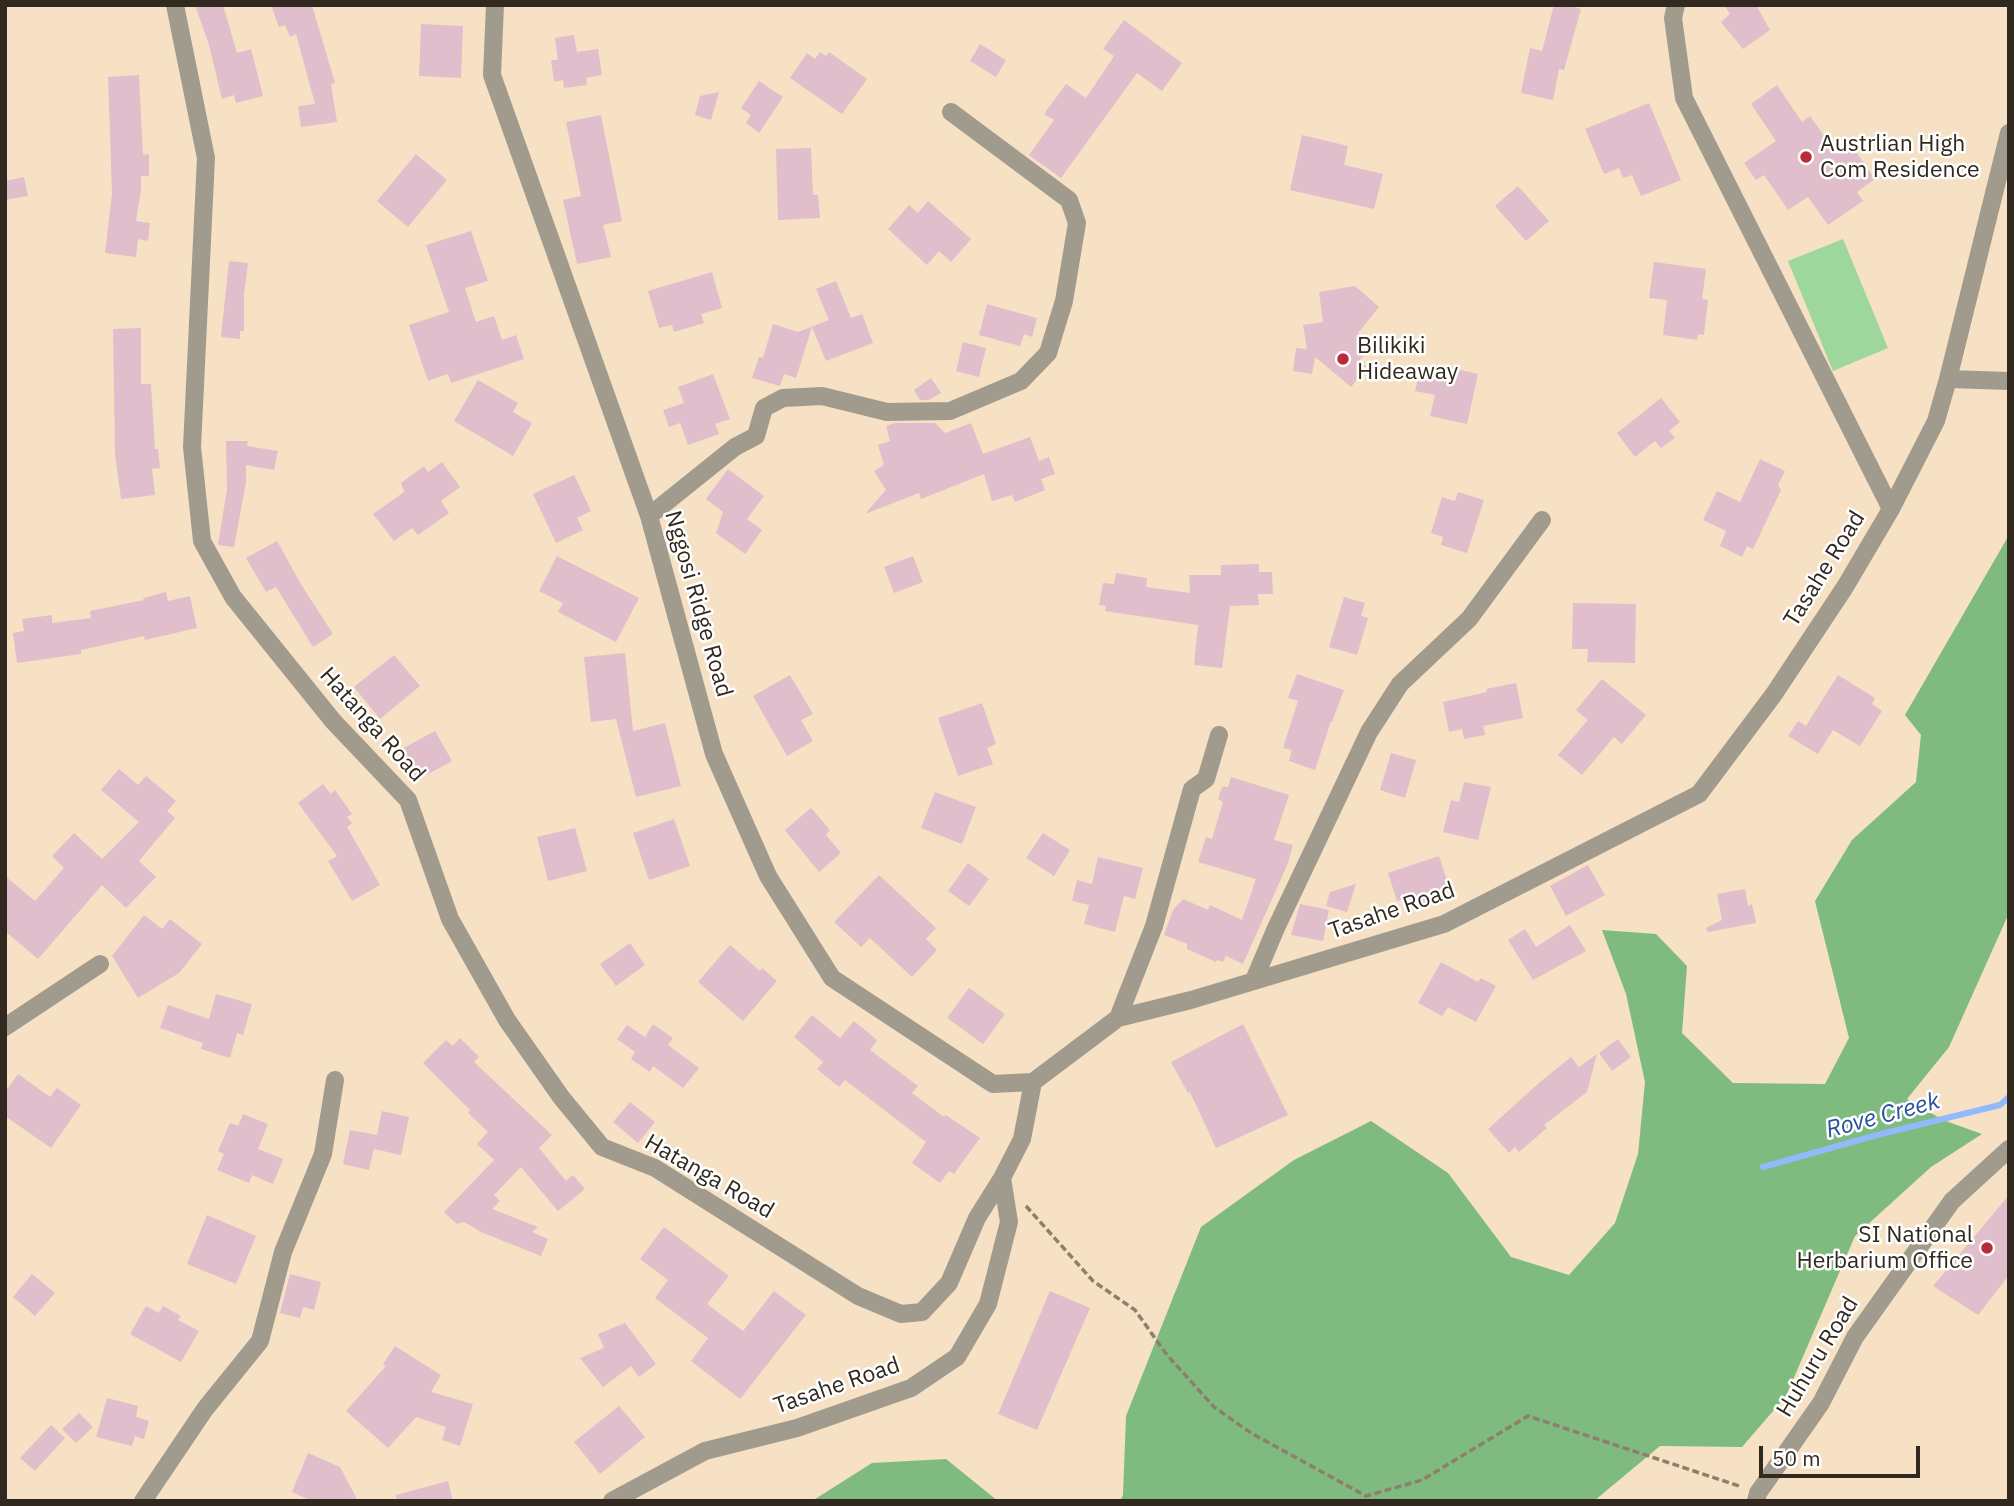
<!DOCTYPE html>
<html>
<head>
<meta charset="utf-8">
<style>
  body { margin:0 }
  #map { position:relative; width:2014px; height:1506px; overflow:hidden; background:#f6e1c5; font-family:"IBM Plex Sans",sans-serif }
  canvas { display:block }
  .frame { position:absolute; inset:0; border:7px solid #31291f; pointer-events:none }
  .scale { position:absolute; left:1759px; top:1446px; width:161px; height:32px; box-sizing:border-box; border:4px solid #31291f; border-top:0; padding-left:9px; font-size:21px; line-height:24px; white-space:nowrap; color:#31291f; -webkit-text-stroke:5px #fff; paint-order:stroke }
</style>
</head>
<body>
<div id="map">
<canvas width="2014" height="1506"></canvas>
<div class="frame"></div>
<div class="scale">50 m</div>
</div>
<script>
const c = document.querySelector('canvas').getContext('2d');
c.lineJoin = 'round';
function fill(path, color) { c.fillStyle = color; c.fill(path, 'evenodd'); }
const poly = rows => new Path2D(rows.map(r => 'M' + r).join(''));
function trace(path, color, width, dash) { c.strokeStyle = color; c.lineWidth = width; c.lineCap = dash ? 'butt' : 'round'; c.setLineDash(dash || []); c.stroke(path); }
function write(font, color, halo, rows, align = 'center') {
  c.font = font + ' "IBM Plex Sans",sans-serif'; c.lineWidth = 5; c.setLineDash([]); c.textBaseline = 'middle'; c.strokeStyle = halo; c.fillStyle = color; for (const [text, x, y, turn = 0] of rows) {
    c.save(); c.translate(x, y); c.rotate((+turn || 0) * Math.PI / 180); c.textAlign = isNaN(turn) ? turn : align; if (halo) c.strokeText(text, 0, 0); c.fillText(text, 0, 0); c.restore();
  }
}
fill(poly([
  [1843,239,1888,348,1833,371,1788,261]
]), '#9dd79c');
fill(poly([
  [2009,535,2009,913,1949,1047,1907,1099,1943,1120,1982,1134,1931,1167,1855,1236,1786,1396,1742,1447,1660,1446,1594,1501,1120,1501,1123,1495,1126,1416,1201,1227,1294,1160,1371,1121,1448,1173,1511,1257,1569,1275,1615,1223,1638,1154,1645,1082,1626,994,1602,930,1656,934,1687,966,1682,1033,1733,1083,1825,1084,1849,1038,1815,901,1852,840,1916,782,1921,735,1905,715],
  [946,1459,998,1501,812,1501,872,1463]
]), '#7fbb7f');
trace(poly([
  [1763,1167,1877,1135,2000,1105,2009,1097]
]), '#93b9fd', 6);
fill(poly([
  [195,5,223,5,237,53,251,49,263,96,236,103,234,95,222,99,209,45],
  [271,5,312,5,335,83,331,84,337,122,301,127,298,106,315,104,296,34,290,37,285,25,279,27],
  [1554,5,1567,5,1581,9,1564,70,1559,69,1553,100,1521,93,1530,48,1542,51],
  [1724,5,1756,5,1770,30,1743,49,1721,22,1730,14],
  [1124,20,1182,63,1162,91,1137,73,1061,178,1029,155,1054,120,1044,114,1066,84,1086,98,1114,56,1103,49],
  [421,24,463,26,461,78,419,76],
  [574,35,577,52,598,49,602,75,586,78,587,85,564,88,563,80,554,82,551,60,558,60,555,38],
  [980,44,1006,60,996,77,970,61],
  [820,52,826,56,829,52,867,79,842,114,790,78,807,53,815,59],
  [139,75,143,155,149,154,149,176,141,176,141,190,136,221,150,223,148,241,138,239,136,257,105,253,112,193,108,77],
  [759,81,783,97,759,133,746,123,751,115,741,108],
  [1777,85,1802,122,1810,116,1837,154,1851,145,1875,179,1857,192,1863,201,1828,225,1808,197,1788,210,1764,175,1756,180,1744,163,1776,141,1751,104],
  [719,92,711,120,695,115,700,96],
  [1649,103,1681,180,1641,196,1632,175,1623,178,1619,168,1604,174,1585,129],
  [601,115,622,221,603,225,611,257,577,264,563,200,581,196,566,122],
  [1302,135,1348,146,1344,165,1383,174,1374,209,1290,190],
  [811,148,813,195,818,195,820,218,778,220,776,149],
  [416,154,447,180,408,227,377,201],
  [24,177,28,196,5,200,5,181],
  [1518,186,1549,221,1526,241,1495,206],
  [928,201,971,239,951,262,939,251,927,265,888,229,909,205,918,213],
  [471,231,488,281,465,288,476,322,494,316,502,340,516,335,524,359,451,383,448,374,428,381,409,325,449,312,426,245],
  [229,261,248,263,244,295,244,331,240,331,240,339,221,337],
  [1654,262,1706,269,1702,299,1708,300,1704,335,1698,334,1697,340,1663,335,1667,300,1649,298],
  [712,272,722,308,701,314,704,323,674,332,672,325,659,328,648,291],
  [836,281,851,318,862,314,873,343,826,361,812,327,796,378,784,374,780,386,752,378,759,357,763,358,773,324,798,332,829,320,816,289],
  [1355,286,1379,307,1358,333,1373,346,1359,361,1367,367,1351,387,1315,357,1312,374,1293,371,1296,348,1307,349,1303,325,1323,322,1319,292],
  [987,304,1037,318,1032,337,1024,334,1020,346,979,335],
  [141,328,141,384,151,384,155,449,158,449,160,468,152,469,155,495,121,499,115,454,113,329],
  [963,342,986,348,979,377,956,371],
  [1440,365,1478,374,1467,424,1430,416,1435,395,1415,391,1419,375,1437,379],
  [713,374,730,419,715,424,719,434,688,445,680,423,669,427,663,410,684,403,678,387],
  [931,378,941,393,929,400,920,400,914,390],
  [478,380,518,403,513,412,532,423,513,456,454,421],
  [1661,398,1680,422,1669,431,1675,438,1661,448,1655,441,1635,457,1617,433],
  [895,423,935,423,945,433,971,423,983,454,1030,437,1039,461,1049,457,1055,474,1041,479,1045,490,1015,502,1012,495,992,501,984,474,921,499,919,493,865,514,886,490,874,471,884,465,878,445,890,441,886,426],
  [226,441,248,441,247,446,278,451,274,470,246,465,246,482,234,547,218,545,227,489],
  [1760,459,1785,471,1778,485,1781,490,1753,549,1747,546,1742,557,1720,546,1726,531,1703,520,1717,491,1740,502],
  [442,462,460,487,441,501,449,513,418,535,412,528,394,541,373,514,404,492,401,483,424,466,428,472],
  [728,469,764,496,747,519,762,530,745,554,716,533,723,512,706,499],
  [574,475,591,511,577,518,583,530,556,543,533,494],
  [1458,492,1484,500,1467,553,1441,545,1443,537,1431,533,1442,497,1455,501],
  [277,541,302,586,333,634,313,647,276,587,266,592,246,558],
  [557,556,639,598,616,642,558,612,563,603,539,591],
  [913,556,923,582,894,593,884,567],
  [1259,564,1259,572,1272,572,1273,594,1258,594,1259,605,1230,606,1222,668,1194,665,1198,625,1105,611,1106,606,1099,605,1103,583,1114,584,1116,573,1147,578,1146,587,1190,593,1189,575,1221,575,1221,565],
  [166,592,168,601,190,596,197,628,145,640,144,636,81,650,81,654,17,663,13,633,24,631,22,619,52,615,52,623,91,618,90,611,144,600,143,598],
  [1344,597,1365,603,1361,616,1368,618,1357,655,1329,647],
  [1573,603,1636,604,1635,663,1587,662,1588,649,1572,649],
  [625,653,633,731,665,723,681,786,636,797,616,719,591,722,584,657],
  [394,655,420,686,380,719,354,687],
  [1297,674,1344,690,1332,722,1331,721,1315,770,1289,761,1292,750,1283,748,1298,701,1288,698],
  [790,675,813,714,801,720,813,741,787,756,753,696],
  [1838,675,1875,698,1872,704,1882,711,1860,746,1833,730,1818,754,1788,736,1798,721,1806,726],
  [1602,679,1646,715,1622,744,1614,737,1582,775,1558,755,1588,720,1576,710],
  [1516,683,1523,718,1483,726,1485,735,1464,739,1462,729,1449,732,1443,702,1487,692,1486,689],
  [982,703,996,744,987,748,993,764,958,776,938,718],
  [435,731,452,761,417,780,400,750],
  [1391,753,1416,760,1405,798,1380,790],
  [119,769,138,785,146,776,176,801,167,811,175,818,139,861,156,877,126,908,102,885,38,959,5,931,5,876,35,901,64,868,52,856,74,833,102,859,139,822,101,790],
  [1231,777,1289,795,1274,840,1293,845,1288,863,1243,964,1226,956,1223,962,1217,960,1216,962,1187,949,1187,944,1164,935,1173,910,1183,899,1208,910,1210,905,1242,920,1256,879,1198,862,1206,837,1212,839,1223,802,1218,799,1222,787,1228,787],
  [1464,782,1491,787,1478,840,1443,832,1451,800,1459,802],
  [323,784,331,794,335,790,352,814,347,817,352,823,347,827,380,885,352,901,328,861,337,856,298,803],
  [935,792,976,807,962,844,921,828],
  [811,808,830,830,826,835,841,853,819,872,785,830],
  [674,819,690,866,649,880,633,833],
  [575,828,587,871,548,881,537,837],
  [1043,833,1070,850,1054,876,1026,858],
  [1439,856,1449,887,1443,889,1446,899,1412,910,1407,898,1397,901,1388,873],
  [1098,857,1143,868,1135,899,1124,896,1115,932,1084,924,1089,905,1072,901,1077,880,1092,884],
  [968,863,989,879,969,906,948,891],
  [1588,865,1605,895,1566,916,1550,886],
  [879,875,936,928,926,939,937,950,912,977,870,938,861,947,834,922],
  [1356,884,1347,912,1326,906,1330,892],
  [1745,889,1748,906,1752,904,1756,923,1708,932,1706,928,1722,920,1717,894],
  [1300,904,1329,910,1323,941,1291,935],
  [144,915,162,929,170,919,202,944,179,973,138,998,112,956],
  [1570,925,1586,951,1533,980,1508,940,1525,929,1536,947],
  [630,943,645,965,616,986,600,964],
  [730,945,760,971,762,968,777,981,743,1021,698,982],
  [1441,962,1478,982,1481,978,1496,986,1476,1022,1448,1007,1442,1016,1418,1003],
  [969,988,1005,1014,983,1044,947,1018],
  [216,994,252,1004,243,1035,237,1033,230,1058,201,1049,203,1043,160,1028,168,1005,209,1019],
  [812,1015,840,1038,854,1021,877,1040,870,1050,918,1086,912,1093,944,1117,946,1115,980,1138,954,1174,949,1171,940,1183,912,1163,926,1142,845,1080,839,1087,817,1069,823,1062,794,1037],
  [653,1024,673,1038,668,1045,699,1068,683,1088,653,1066,650,1072,631,1059,635,1052,617,1039,627,1025,645,1037],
  [1243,1024,1288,1115,1216,1148,1190,1092,1188,1093,1171,1062],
  [460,1038,479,1057,474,1062,552,1135,539,1148,566,1181,573,1175,585,1189,558,1211,521,1167,494,1195,500,1201,492,1209,538,1227,532,1232,548,1239,541,1256,481,1232,464,1222,457,1224,444,1212,494,1160,477,1144,488,1132,468,1113,470,1110,423,1063,446,1040,453,1046],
  [1618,1039,1631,1057,1612,1071,1599,1053],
  [1597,1054,1587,1092,1544,1125,1547,1128,1519,1152,1515,1147,1509,1153,1488,1129,1540,1082,1571,1057,1579,1067],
  [18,1074,50,1097,57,1088,81,1105,51,1148,5,1116,5,1092],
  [630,1102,655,1122,638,1143,613,1122],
  [382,1111,409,1117,401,1155,374,1149],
  [243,1114,268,1124,258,1149,283,1159,273,1184,252,1175,249,1183,217,1170,224,1154,218,1151,230,1123,238,1126],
  [350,1130,377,1135,369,1170,343,1164],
  [2009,1195,2009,1275,1978,1315,1933,1286],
  [207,1215,256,1236,236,1284,187,1264],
  [664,1227,729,1276,707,1304,743,1331,774,1291,806,1315,740,1399,691,1361,708,1338,655,1298,668,1280,640,1259],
  [32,1274,55,1293,35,1316,13,1297],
  [290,1274,321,1282,314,1310,303,1307,300,1318,280,1313],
  [1050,1291,1090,1308,1037,1430,998,1414],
  [146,1306,159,1313,163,1306,181,1316,178,1320,199,1331,181,1362,130,1334],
  [625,1323,656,1364,639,1377,631,1366,603,1387,580,1358,604,1348,598,1334],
  [395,1346,441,1375,431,1392,473,1404,460,1446,442,1440,446,1427,416,1417,388,1448,346,1411,386,1366,383,1364],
  [107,1398,138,1406,136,1417,149,1421,144,1439,135,1436,132,1446,96,1437],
  [619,1406,645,1437,600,1474,574,1442],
  [79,1413,93,1427,76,1443,62,1429],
  [51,1425,65,1438,35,1471,20,1458],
  [308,1453,340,1467,358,1501,312,1501,292,1492],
  [448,1481,453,1501,397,1501,396,1495]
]), '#e1becb');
trace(poly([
  [1026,1206,1093,1281,1135,1310,1167,1355,1214,1407,1251,1433,1366,1496,1422,1480,1528,1416,1742,1487]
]), '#8e7f6d', 3.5, [7, 3.5]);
trace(poly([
  [175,5,206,158,192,447,202,541,233,597,333,721,408,800,450,919,507,1020,561,1097,602,1147,655,1168,858,1296,901,1314,922,1312,949,1283,977,1218,1002,1178],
  [495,5,492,75,649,516,714,754,768,876,832,978,993,1084,1033,1082],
  [1676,5,1673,18,1684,98,1891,509],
  [1948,379,2009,381],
  [649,516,735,447,756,436,764,408,783,398,822,396,887,412,950,411,1021,381,1048,353,1064,301,1077,223,1069,200,951,112],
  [1254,980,1276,928,1369,732,1400,684,1469,619,1542,520],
  [1118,1018,1154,926,1192,789,1206,779,1219,735],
  [5,1027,100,964],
  [143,1501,205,1409,260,1341,283,1252,323,1154,335,1080],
  [612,1501,705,1451,797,1428,911,1388,957,1357,988,1304,1009,1222,1002,1178,1022,1139,1033,1082,1118,1018,1191,1000,1444,924,1699,794,1774,694,1845,587,1891,509,1936,421,1948,379,2009,133],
  [1756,1501,1758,1493,1821,1403,1855,1337,1952,1201,2009,1149]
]), '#a19b8e', 18);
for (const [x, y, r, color] of [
  [1806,157,7,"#bb2a3b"],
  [1343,359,7,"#bb2a3b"],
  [1987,1248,7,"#bb2a3b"]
]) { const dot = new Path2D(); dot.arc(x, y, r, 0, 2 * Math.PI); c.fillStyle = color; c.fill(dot); trace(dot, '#fff', 2.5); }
write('23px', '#31291f', '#fff', [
  ["Austrlian High",1820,144],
  ["Com Residence",1820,170],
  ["Bilikiki",1357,346],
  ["Hideaway",1357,372],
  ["SI National",1973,1235,"right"],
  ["Herbarium Office",1973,1261,"right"]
], 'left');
write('23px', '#31291f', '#fff', [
  ["Tasahe Road",1825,569,-58],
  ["Nggosi Ridge Road",698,604,74],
  ["Hatanga Road",372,725,48],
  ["Tasahe Road",1392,911,-19],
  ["Hatanga Road",709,1177,30],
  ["Huhuru Road",1818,1357,-59],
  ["Tasahe Road",837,1386,-19]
]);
write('italic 24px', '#264f9d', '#fff', [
  ["Rove Creek",1883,1116,-15]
]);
</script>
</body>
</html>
